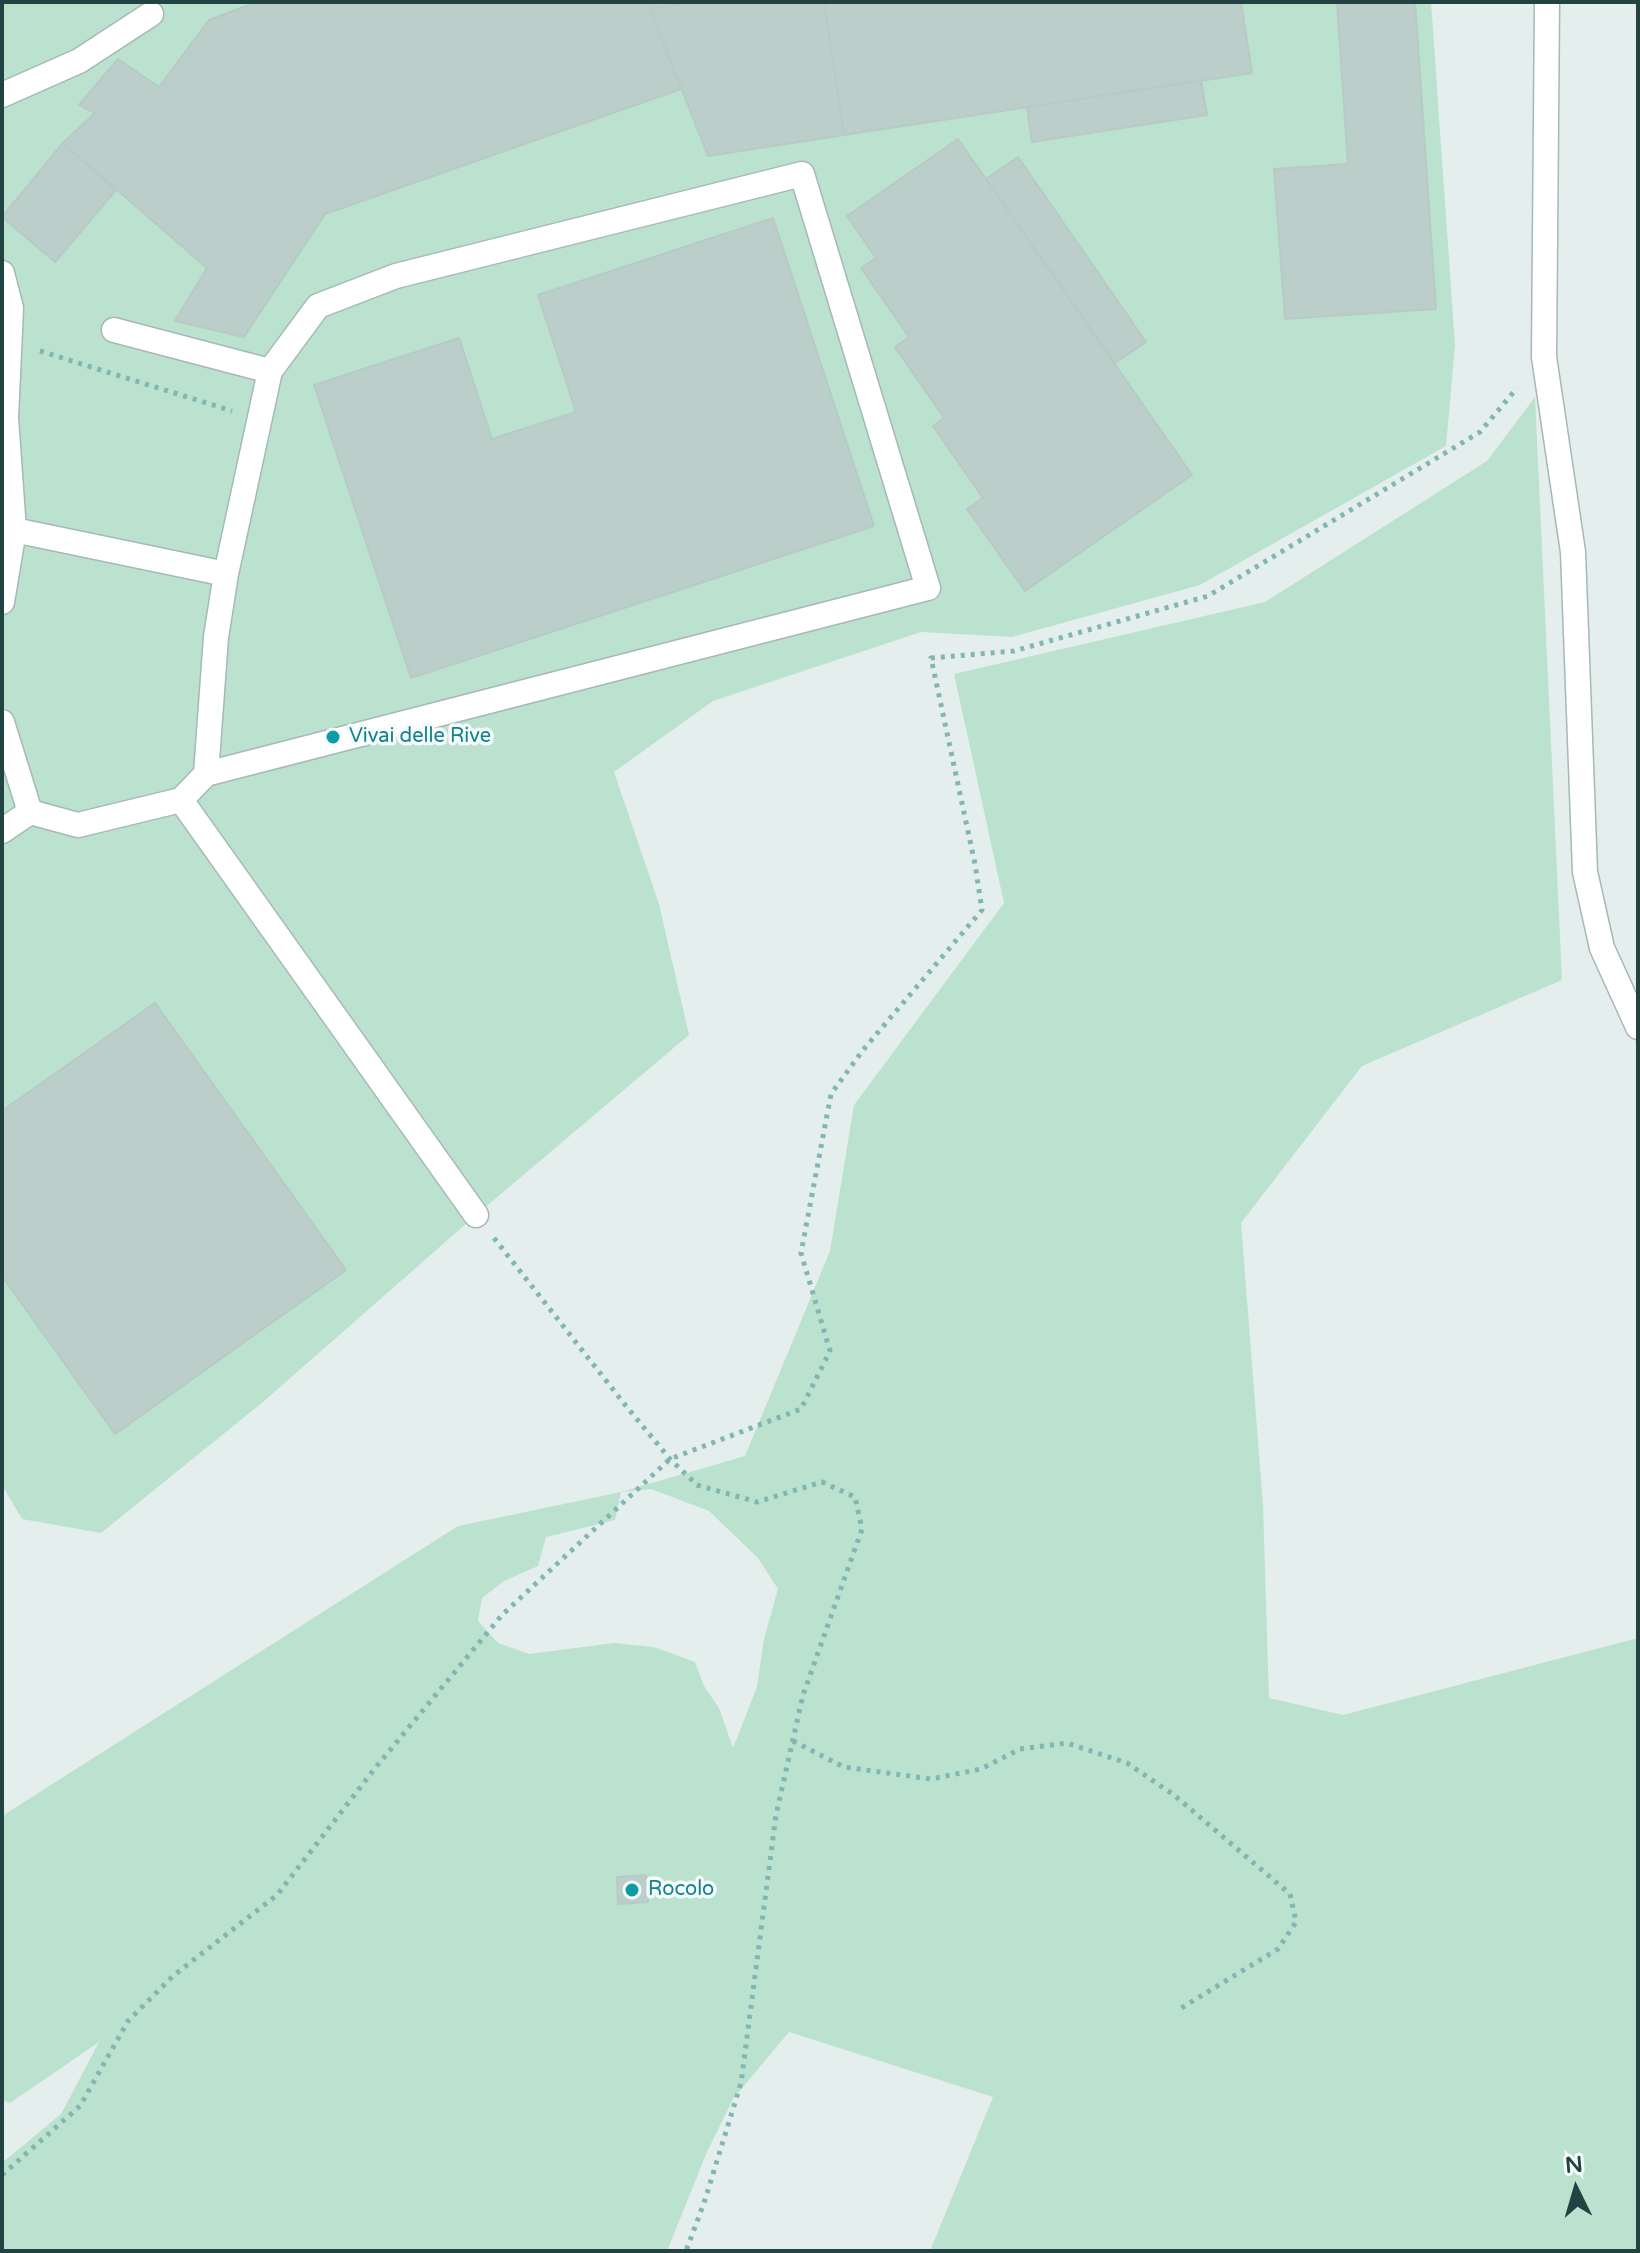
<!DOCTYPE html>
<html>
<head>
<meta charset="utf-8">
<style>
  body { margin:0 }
  #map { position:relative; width:1640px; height:2253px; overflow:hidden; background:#e4efed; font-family:"Varela Round",sans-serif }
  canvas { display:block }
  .frame { position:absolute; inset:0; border:4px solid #214443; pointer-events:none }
  .north { position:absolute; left:1536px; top:2149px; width:80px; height:80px; -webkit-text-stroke:6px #f6fbfa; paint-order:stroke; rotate:355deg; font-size:22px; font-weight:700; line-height:32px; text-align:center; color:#214443 }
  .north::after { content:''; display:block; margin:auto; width:28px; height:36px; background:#214443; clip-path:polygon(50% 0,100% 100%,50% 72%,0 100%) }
</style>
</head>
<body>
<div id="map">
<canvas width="1640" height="2253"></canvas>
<div class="frame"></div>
<div class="north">N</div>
</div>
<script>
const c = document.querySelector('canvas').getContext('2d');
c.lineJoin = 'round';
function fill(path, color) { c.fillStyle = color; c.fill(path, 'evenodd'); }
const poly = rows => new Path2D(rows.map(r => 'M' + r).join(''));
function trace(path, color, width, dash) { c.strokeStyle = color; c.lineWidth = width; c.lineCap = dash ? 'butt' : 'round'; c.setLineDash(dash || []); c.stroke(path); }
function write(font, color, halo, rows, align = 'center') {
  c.font = font + ' "Varela Round",sans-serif'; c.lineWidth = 7; c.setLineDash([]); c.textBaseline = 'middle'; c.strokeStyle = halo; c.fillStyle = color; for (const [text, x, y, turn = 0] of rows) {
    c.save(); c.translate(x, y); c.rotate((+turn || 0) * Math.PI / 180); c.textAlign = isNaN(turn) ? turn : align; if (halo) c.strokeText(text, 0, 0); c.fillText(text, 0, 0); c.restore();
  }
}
fill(poly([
  [2,2,1431,2,1455,345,1446,446,1200,585,1012,637,921,632,713,701,614,772,659,904,689,1035,476,1215,263,1402,101,1533,22,1519,2,1485],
  [1535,397,1562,980,1362,1066,1241,1223,1263,1505,1269,1698,1343,1715,1638,1638,1638,2251,930,2251,993,2097,789,2032,733,2099,707,2152,667,2251,2,2251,2,2163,61,2114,99,2042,10,2103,2,2100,2,1816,458,1526,621,1492,745,1456,830,1251,854,1105,1004,903,954,674,1265,602,1487,461],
  [651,1489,709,1511,758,1558,778,1589,764,1639,757,1687,733,1748,719,1708,704,1686,695,1662,654,1647,614,1643,529,1654,498,1643,478,1621,482,1598,504,1581,538,1566,546,1537,615,1520,621,1492]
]), '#bbe2cf');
const building = poly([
  [257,2,647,2,681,89,325,214,244,337,175,321,207,268,63,143,95,113,79,105,118,59,159,87,209,20,257,2],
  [647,2,695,2,650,9,647,2],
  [695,2,824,2,844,135,708,156,650,9,695,2],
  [824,2,1241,2,1252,73,844,135,824,2],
  [1337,2,1415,2,1436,309,1285,319,1274,169,1348,164,1337,2],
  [1201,80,1207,115,1032,142,1027,107,1201,80],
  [958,139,1192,475,1025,591,967,509,983,498,933,426,944,418,895,347,909,337,861,268,876,258,847,216,958,139],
  [63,143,116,190,55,262,2,217,63,143],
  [1018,157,1146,342,1115,363,986,179,1018,157],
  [773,218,874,526,411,678,314,385,459,338,492,439,576,412,538,295,773,218],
  [155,1003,346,1270,115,1434,2,1276,2,1111,155,1003],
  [646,1875,648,1902,618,1904,617,1877,646,1875]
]);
fill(building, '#bcceca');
trace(building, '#b6cac6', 2);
const minor = poly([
  [1547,2,1544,357,1573,552,1585,872,1602,948,1638,1027],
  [2,95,79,61,151,14],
  [2,273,11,308,6,418,14,530,2,602],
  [114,330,270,371],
  [14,530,226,574],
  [2,722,30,812,78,825,181,800,206,774,216,637,226,574,270,371,318,306,396,276,802,174,928,588,206,774],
  [181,800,476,1215],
  [2,831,30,812]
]);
trace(minor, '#a6b8b7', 27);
trace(poly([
  [40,351,232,411],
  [494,1238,626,1406,670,1459,697,1485,757,1502,822,1482,855,1497,862,1529,803,1695,776,1815,741,2083,704,2203,686,2251],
  [793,1741,844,1767,931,1779,981,1769,1020,1749,1067,1743,1127,1763,1174,1795,1290,1894,1296,1922,1278,1949,1178,2010],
  [2,2175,80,2106,128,2021,173,1976,277,1895,376,1767,502,1615,670,1459,801,1409,830,1351,801,1253,831,1094,863,1050,982,910,975,864,931,658,1014,651,1208,596,1480,432,1517,388]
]), '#81b6b2', 5, [4, 6]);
trace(minor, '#fff', 24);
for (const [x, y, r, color] of [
  [333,737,8,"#0f9aa8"],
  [632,1890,8,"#0f9aa8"]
]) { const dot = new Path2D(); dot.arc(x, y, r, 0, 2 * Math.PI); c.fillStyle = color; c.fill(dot); trace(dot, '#f6fbfa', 3); }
write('20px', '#0d838f', '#f6fbfa', [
  ["Vivai delle Rive",349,737],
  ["Rocolo",648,1890]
], 'left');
</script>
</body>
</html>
